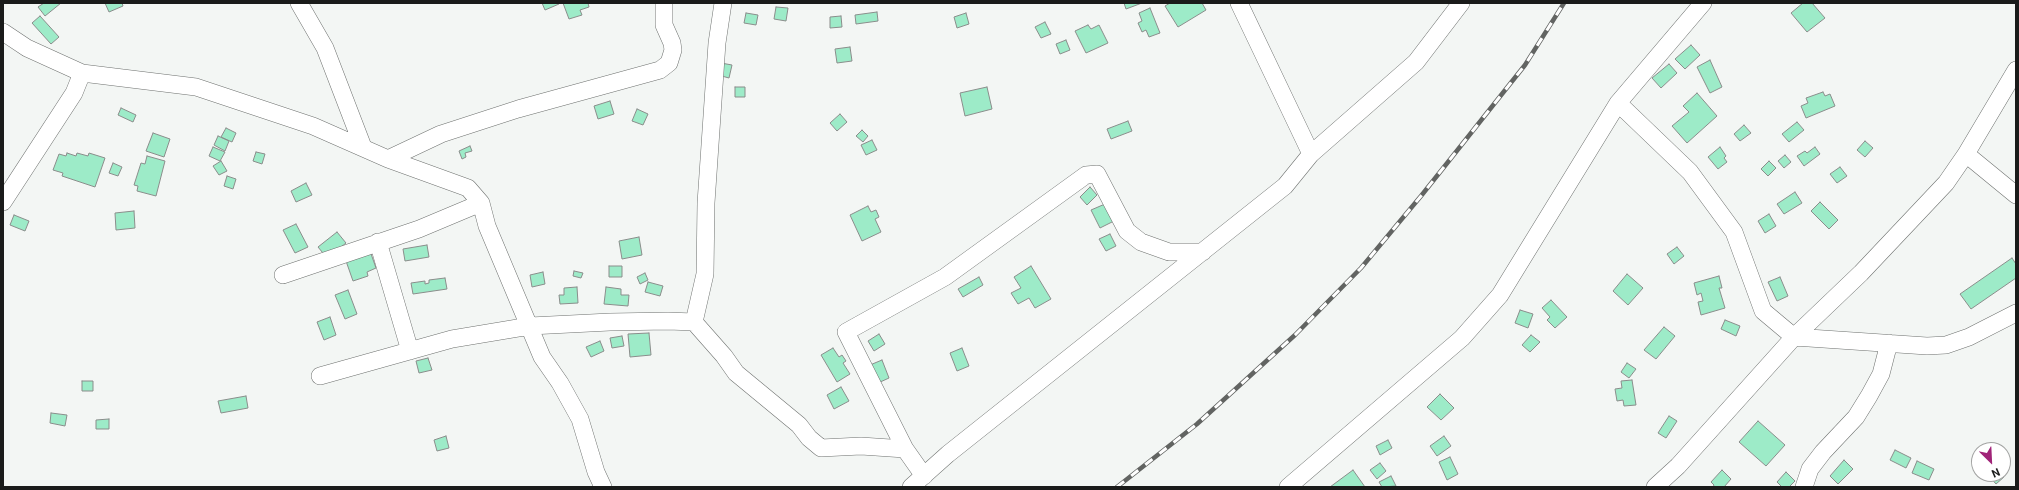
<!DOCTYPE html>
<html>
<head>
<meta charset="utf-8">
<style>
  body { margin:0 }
  #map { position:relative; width:2019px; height:490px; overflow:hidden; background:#f3f6f4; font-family:Roboto,sans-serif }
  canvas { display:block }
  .frame { position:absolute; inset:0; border:4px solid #1a1b1a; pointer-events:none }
  .north { position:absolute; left:1971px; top:442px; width:40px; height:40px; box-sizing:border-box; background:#fff; border:1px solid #a3a4a3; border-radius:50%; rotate:156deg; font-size:11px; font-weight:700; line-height:16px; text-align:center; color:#1a1b1a }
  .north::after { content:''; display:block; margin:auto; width:14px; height:18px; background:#a02478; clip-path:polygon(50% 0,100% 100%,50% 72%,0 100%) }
</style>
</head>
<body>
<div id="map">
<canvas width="2019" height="490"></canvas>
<div class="frame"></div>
<div class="north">N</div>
</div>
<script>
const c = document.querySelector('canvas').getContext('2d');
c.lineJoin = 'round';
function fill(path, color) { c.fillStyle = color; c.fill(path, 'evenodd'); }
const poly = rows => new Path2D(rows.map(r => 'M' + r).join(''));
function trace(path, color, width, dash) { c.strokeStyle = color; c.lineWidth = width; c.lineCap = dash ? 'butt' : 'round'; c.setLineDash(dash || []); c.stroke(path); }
const building = poly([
  [44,3,61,3,45,16,38,7,44,3],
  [105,3,122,3,123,6,109,12,105,3],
  [542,3,558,3,559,4,545,10,542,3],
  [563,3,588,3,589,7,580,10,582,15,569,19,563,3],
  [1124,3,1142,3,1126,9,1124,3],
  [1170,3,1202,3,1206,10,1178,27,1165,6,1170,3],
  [1803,3,1812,3,1825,18,1807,32,1791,13,1803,3],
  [776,7,788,8,786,21,774,19,776,7],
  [1150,8,1160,33,1149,37,1146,30,1142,32,1138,23,1142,21,1139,13,1150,8],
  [877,12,878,21,856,24,855,15,877,12],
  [746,13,758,15,756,25,744,23,746,13],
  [966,13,969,24,957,28,954,17,966,13],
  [40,16,59,37,51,44,32,23,40,16],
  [841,16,842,27,830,28,830,17,841,16],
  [1045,22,1051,34,1041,38,1035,27,1045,22],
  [1088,25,1091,29,1099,25,1108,43,1086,53,1075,31,1088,25],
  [1066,40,1070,50,1060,54,1056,44,1066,40],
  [1691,45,1700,55,1685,69,1675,59,1691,45],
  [850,47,852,61,837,63,835,49,850,47],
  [1710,60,1722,87,1710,93,1697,67,1710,60],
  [721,63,732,65,729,78,718,75,721,63],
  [1669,64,1677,73,1661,88,1652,78,1669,64],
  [735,87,745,87,745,97,735,97,735,87],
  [987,87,992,109,965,116,960,93,987,87],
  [1823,92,1825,96,1830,94,1835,106,1806,118,1801,106,1808,103,1806,98,1823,92],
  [1697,93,1717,116,1687,143,1672,126,1689,112,1683,106,1697,93],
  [610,101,614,114,598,119,594,106,610,101],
  [121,108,136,115,133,122,118,115,121,108],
  [637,109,648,114,643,125,632,121,637,109],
  [840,114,847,122,837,131,830,123,840,114],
  [1128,121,1132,131,1111,139,1107,129,1128,121],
  [1797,122,1804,130,1789,142,1782,134,1797,122],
  [1744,125,1751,133,1740,141,1734,134,1744,125],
  [226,128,236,133,232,142,221,137,226,128],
  [862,130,868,136,863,142,856,136,862,130],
  [153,133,170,139,164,157,146,151,153,133],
  [218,136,229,141,225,151,214,145,218,136],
  [872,140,877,150,866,155,861,145,872,140],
  [1865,141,1873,148,1865,157,1857,150,1865,141],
  [470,146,472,151,465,153,466,157,462,159,459,151,470,146],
  [213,147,225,152,220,161,209,156,213,147],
  [1720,147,1726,156,1724,158,1727,162,1718,169,1708,157,1720,147],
  [1815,147,1820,154,1804,166,1797,156,1805,151,1807,153,1815,147],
  [256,152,265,154,262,164,253,161,256,152],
  [67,153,76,156,77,153,88,156,89,153,105,158,95,187,62,176,63,173,53,170,59,154,66,156,67,153],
  [1785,155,1791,162,1784,168,1778,161,1785,155],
  [147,156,165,161,156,196,137,191,138,186,134,185,141,163,145,164,147,156],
  [221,161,227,171,219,175,213,166,221,161],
  [1769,161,1776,168,1768,176,1761,169,1769,161],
  [113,163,122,167,118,176,109,173,113,163],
  [1840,167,1847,176,1837,183,1830,174,1840,167],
  [227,176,236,179,233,189,224,186,227,176],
  [306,183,312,195,296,202,291,191,306,183],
  [1090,187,1097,195,1087,205,1080,197,1090,187],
  [1795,192,1802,203,1784,214,1777,204,1795,192],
  [1820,202,1838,220,1829,229,1811,211,1820,202],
  [1105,204,1114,221,1100,228,1091,210,1105,204],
  [868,206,871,212,876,210,879,217,875,219,881,232,862,241,850,215,868,206],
  [134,211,135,228,116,230,115,213,134,211],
  [1769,214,1776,226,1765,233,1758,221,1769,214],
  [14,215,29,221,25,231,10,225,14,215],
  [296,224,308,247,295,253,283,230,296,224],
  [337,232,346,243,327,258,318,247,337,232],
  [1110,234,1116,246,1106,251,1099,239,1110,234],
  [639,237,642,255,622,259,619,241,639,237],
  [427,245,429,257,405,261,403,249,427,245],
  [1677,247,1684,256,1674,264,1667,254,1677,247],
  [369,248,376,268,367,272,368,276,353,281,346,261,369,248],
  [2012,258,2016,264,2016,278,1971,309,1960,294,2012,258],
  [609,266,622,266,622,277,609,277,609,266],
  [1031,266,1051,299,1035,308,1029,298,1018,304,1011,293,1021,288,1014,277,1031,266],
  [574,271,583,273,581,278,573,276,574,271],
  [543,272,545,284,532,287,530,275,543,272],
  [645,273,648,280,640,284,637,277,645,273],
  [1627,274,1643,288,1628,305,1613,291,1627,274],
  [1719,276,1722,288,1719,288,1725,308,1701,315,1698,302,1703,301,1701,293,1697,295,1694,283,1719,276],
  [979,277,983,285,963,297,958,289,979,277],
  [1780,277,1788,296,1777,301,1768,282,1780,277],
  [445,278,447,289,413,294,411,283,425,281,425,284,429,283,429,280,445,278],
  [648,282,663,286,660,296,645,292,648,282],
  [577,287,578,303,560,304,559,295,564,295,564,288,577,287],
  [606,287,621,289,621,295,629,295,628,306,604,304,606,287],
  [348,290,357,314,345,319,335,295,348,290],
  [1551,300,1567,317,1555,328,1547,320,1550,317,1542,308,1551,300],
  [1520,310,1533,314,1528,328,1515,323,1520,310],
  [330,317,336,335,324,340,317,322,330,317],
  [1725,320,1740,326,1736,336,1721,329,1725,320],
  [1664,327,1675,336,1656,359,1644,350,1664,327],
  [649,333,651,355,630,357,628,334,649,333],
  [879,334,885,344,874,351,868,341,879,334],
  [1531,335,1540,342,1530,352,1522,345,1531,335],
  [622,336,624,346,612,348,610,338,622,336],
  [600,341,604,351,591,357,586,347,600,341],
  [833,348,839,357,842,355,846,361,843,363,850,374,837,382,821,355,833,348],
  [962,348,969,366,957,371,950,353,962,348],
  [428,358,432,370,419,373,416,361,428,358],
  [882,360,889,378,878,383,870,365,882,360],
  [1627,363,1636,369,1629,378,1621,372,1627,363],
  [1632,380,1636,405,1624,406,1623,400,1617,401,1615,389,1622,388,1621,381,1632,380],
  [82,381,93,381,93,391,82,391,82,381],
  [841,387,849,401,834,409,827,395,841,387],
  [1440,394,1454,408,1441,420,1427,407,1440,394],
  [246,396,248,408,221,413,218,401,246,396],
  [51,413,67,415,65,426,50,423,51,413],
  [1669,416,1677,421,1666,438,1658,433,1669,416],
  [109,419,109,429,96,429,96,420,109,419],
  [1758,421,1785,445,1766,466,1739,442,1758,421],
  [446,436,449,448,437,451,434,440,446,436],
  [1444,436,1451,446,1437,456,1430,446,1444,436],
  [1388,440,1392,448,1380,455,1376,446,1388,440],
  [1895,450,1911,458,1906,468,1890,460,1895,450],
  [1450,457,1458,474,1447,480,1439,462,1450,457],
  [1844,460,1853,469,1838,484,1830,476,1844,460],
  [1917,461,1934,469,1929,480,1912,473,1917,461],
  [1380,463,1386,471,1377,479,1370,470,1380,463],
  [1353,470,1365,487,1330,487,1353,470],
  [1722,470,1731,479,1724,487,1713,487,1714,485,1711,482,1722,470],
  [1786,472,1795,481,1789,487,1782,487,1777,482,1786,472],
  [1992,474,2001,474,2004,477,1996,484,1989,476,1992,474],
  [1391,476,1396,486,1382,487,1379,482,1391,476]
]);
fill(building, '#9debc8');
trace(building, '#8a8d8b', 1);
const minor = poly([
  [299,3,325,48,363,147],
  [1239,3,1311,154],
  [3,32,27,48,82,73,196,87,313,126,388,159,468,188,481,203,487,226,542,357,560,383,580,419,596,472,603,487],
  [1618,103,1690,172,1734,232,1763,311,1794,337,1927,346,1946,345,1969,337,2016,313],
  [1966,154,2016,195],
  [388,159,441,134,518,109,660,70,669,63,673,50,672,43,664,25,664,3],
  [3,202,74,93,82,73],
  [378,242,410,351],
  [283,275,419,229,481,203],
  [694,322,705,274,706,203,717,43,723,3],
  [320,376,452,339,530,326,610,322,668,321,694,322,724,356,736,373,799,425,809,438,821,448,861,446,905,449],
  [924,476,905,449,846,332,945,277,1086,175,1097,174,1127,231,1141,242,1169,252,1203,252],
  [911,487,948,454,1285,186,1311,154,1416,62,1461,3],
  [1288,487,1462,338,1500,295,1618,103,1703,3],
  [1655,487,1678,466,1794,337,1861,273,1946,183,1966,154,2016,70],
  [1804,487,1810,469,1823,452,1856,417,1869,396,1881,374,1889,343]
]);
trace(minor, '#6e716f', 18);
trace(minor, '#fff', 17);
const rail = poly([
  [1117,487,1197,424,1295,335,1361,268,1421,196,1525,65,1564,3]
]);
trace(rail, '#626462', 4.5);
trace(rail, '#fff', 3, [9]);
</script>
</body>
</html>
